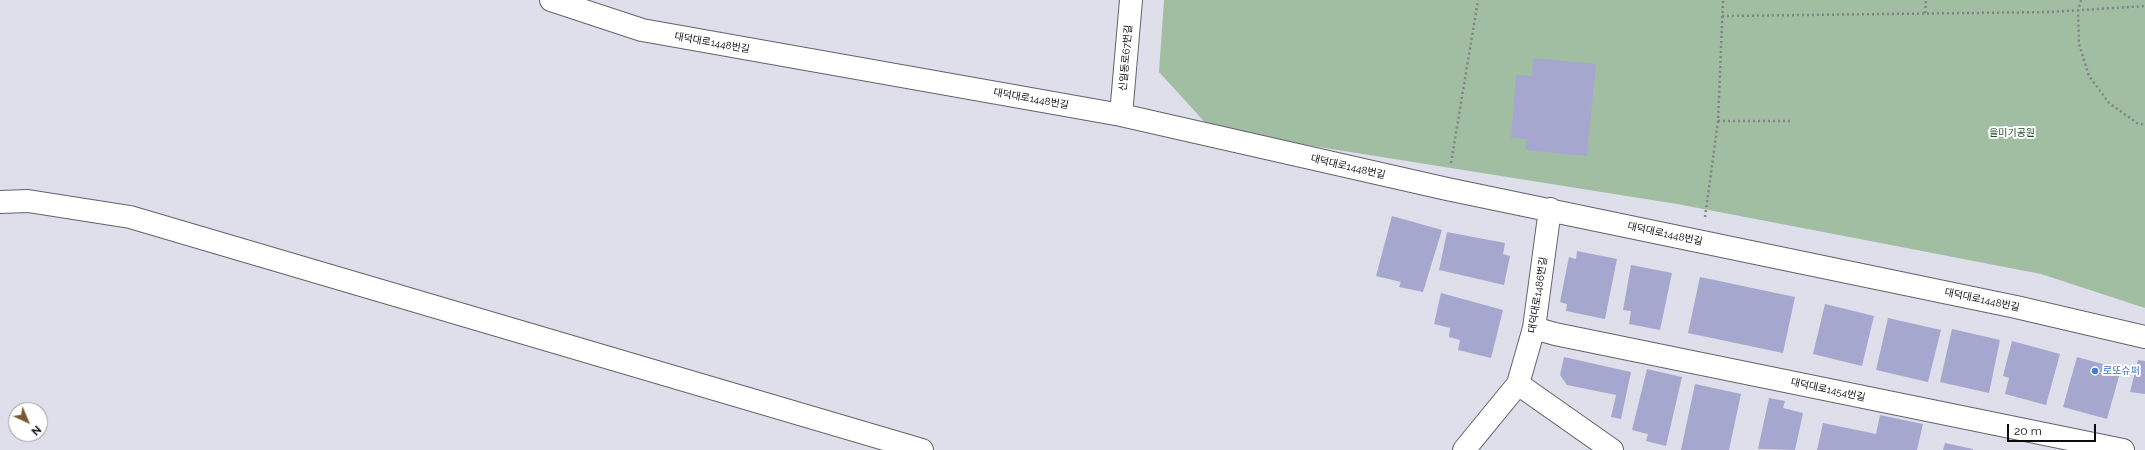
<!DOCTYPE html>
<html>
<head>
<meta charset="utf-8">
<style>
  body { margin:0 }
  #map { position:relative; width:2145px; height:450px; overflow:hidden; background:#dedfea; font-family:Raleway,sans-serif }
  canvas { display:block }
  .north { position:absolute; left:8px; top:402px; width:40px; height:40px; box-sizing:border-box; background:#fff; border:1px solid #9d9d9f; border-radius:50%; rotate:136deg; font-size:11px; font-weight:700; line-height:16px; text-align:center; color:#0b0b0e }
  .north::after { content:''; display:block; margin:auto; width:14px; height:18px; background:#79582f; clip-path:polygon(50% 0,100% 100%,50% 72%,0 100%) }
  .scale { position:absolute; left:2007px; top:424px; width:89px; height:18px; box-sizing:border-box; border:2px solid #0b0b0e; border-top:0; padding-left:5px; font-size:12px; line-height:14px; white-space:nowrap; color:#0b0b0e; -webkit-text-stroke:3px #fff; paint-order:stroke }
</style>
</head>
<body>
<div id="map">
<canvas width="2145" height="450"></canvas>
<div class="north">N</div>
<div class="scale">20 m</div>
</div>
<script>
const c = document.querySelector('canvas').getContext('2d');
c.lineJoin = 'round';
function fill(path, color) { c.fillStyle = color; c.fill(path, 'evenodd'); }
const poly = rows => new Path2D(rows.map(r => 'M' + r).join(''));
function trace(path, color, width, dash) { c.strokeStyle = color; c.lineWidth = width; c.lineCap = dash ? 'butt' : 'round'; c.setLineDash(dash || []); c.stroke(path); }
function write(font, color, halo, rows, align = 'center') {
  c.font = font + ' Raleway,"Noto Sans KR",sans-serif'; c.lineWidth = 4; c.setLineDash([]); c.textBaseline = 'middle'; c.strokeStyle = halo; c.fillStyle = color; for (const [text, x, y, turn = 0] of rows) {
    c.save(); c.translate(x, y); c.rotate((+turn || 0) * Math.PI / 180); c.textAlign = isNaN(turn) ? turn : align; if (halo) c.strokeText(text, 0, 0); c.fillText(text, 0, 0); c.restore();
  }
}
fill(poly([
  [1164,0,2145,0,2145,308,2041,274,1813,230,1677,204,1212,130,1159,72]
]), '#a1bea3');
fill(poly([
  [1533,58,1596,64,1587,156,1526,150,1527,139,1511,138,1516,75,1532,76],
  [1392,216,1442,230,1423,292,1399,287,1401,282,1376,276],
  [1447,232,1505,243,1503,254,1510,256,1504,285,1439,270],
  [1577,251,1617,259,1605,319,1566,311,1567,304,1560,302,1569,257,1576,259],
  [1631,265,1672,273,1660,330,1629,324,1631,311,1623,310],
  [1700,277,1795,297,1783,353,1688,333],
  [1441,293,1503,310,1491,358,1458,350,1460,340,1449,337,1450,328,1434,324],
  [1825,304,1874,316,1862,366,1813,354],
  [1888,318,1941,330,1928,382,1876,370],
  [1952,329,2000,340,1989,393,1940,382],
  [2012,341,2060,354,2046,405,2005,394,2009,378,2003,376],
  [1564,357,1631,372,1621,419,1611,417,1616,395,1567,385,1560,375],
  [2077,357,2121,369,2107,419,2063,407],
  [2138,360,2145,361,2145,394,2130,392],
  [1647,369,1682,377,1666,446,1646,441,1648,434,1632,430],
  [1695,384,1741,394,1729,450,1681,450],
  [1769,398,1785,401,1783,408,1803,413,1795,450,1758,449],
  [1880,415,1923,424,1917,450,1817,450,1823,423,1876,434],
  [1945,443,1973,449,1973,450,1943,450]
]), '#a5a7ce');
const street = poly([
  [551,0,642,30,1121,115,1447,189,2016,307,2145,337],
  [1121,115,1131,0],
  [0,202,28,201,130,217,922,450],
  [1550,209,1534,328,1518,384,1612,450],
  [1534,328,1555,334,2123,450],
  [1464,450,1518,384]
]);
trace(street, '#62626c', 24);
trace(poly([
  [2081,0,2078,11,2079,44,2089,76,2109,103,2137,123,2145,125],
  [1925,13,1926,0],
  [1722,16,2051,12,2145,6],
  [1718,121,1793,121],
  [1451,163,1478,0],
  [1705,217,1718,121,1723,0]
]), '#818289', 2.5, [2, 3]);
trace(street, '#fff', 22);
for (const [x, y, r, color] of [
  [2095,371,4,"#3f7fe0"]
]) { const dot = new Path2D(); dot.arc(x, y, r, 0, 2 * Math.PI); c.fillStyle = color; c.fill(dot); trace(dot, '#fff', 1.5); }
write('10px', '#0b0b0e', '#fff', [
  ["대덕대로1448번길",712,43,10],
  ["신일동로67번길",1126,58,-85],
  ["대덕대로1448번길",1031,99,10],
  ["대덕대로1448번길",1348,167,13],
  ["대덕대로1448번길",1665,234,12],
  ["대덕대로1486번길",1538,295,-81],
  ["대덕대로1448번길",1982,300,12],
  ["대덕대로1454번길",1828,390,12]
]);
write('10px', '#1e4f26', '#fff', [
  ["을미기공원",2012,133]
]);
write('10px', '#366cbe', '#fff', [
  ["로또슈퍼",2103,371]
], 'left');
</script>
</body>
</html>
